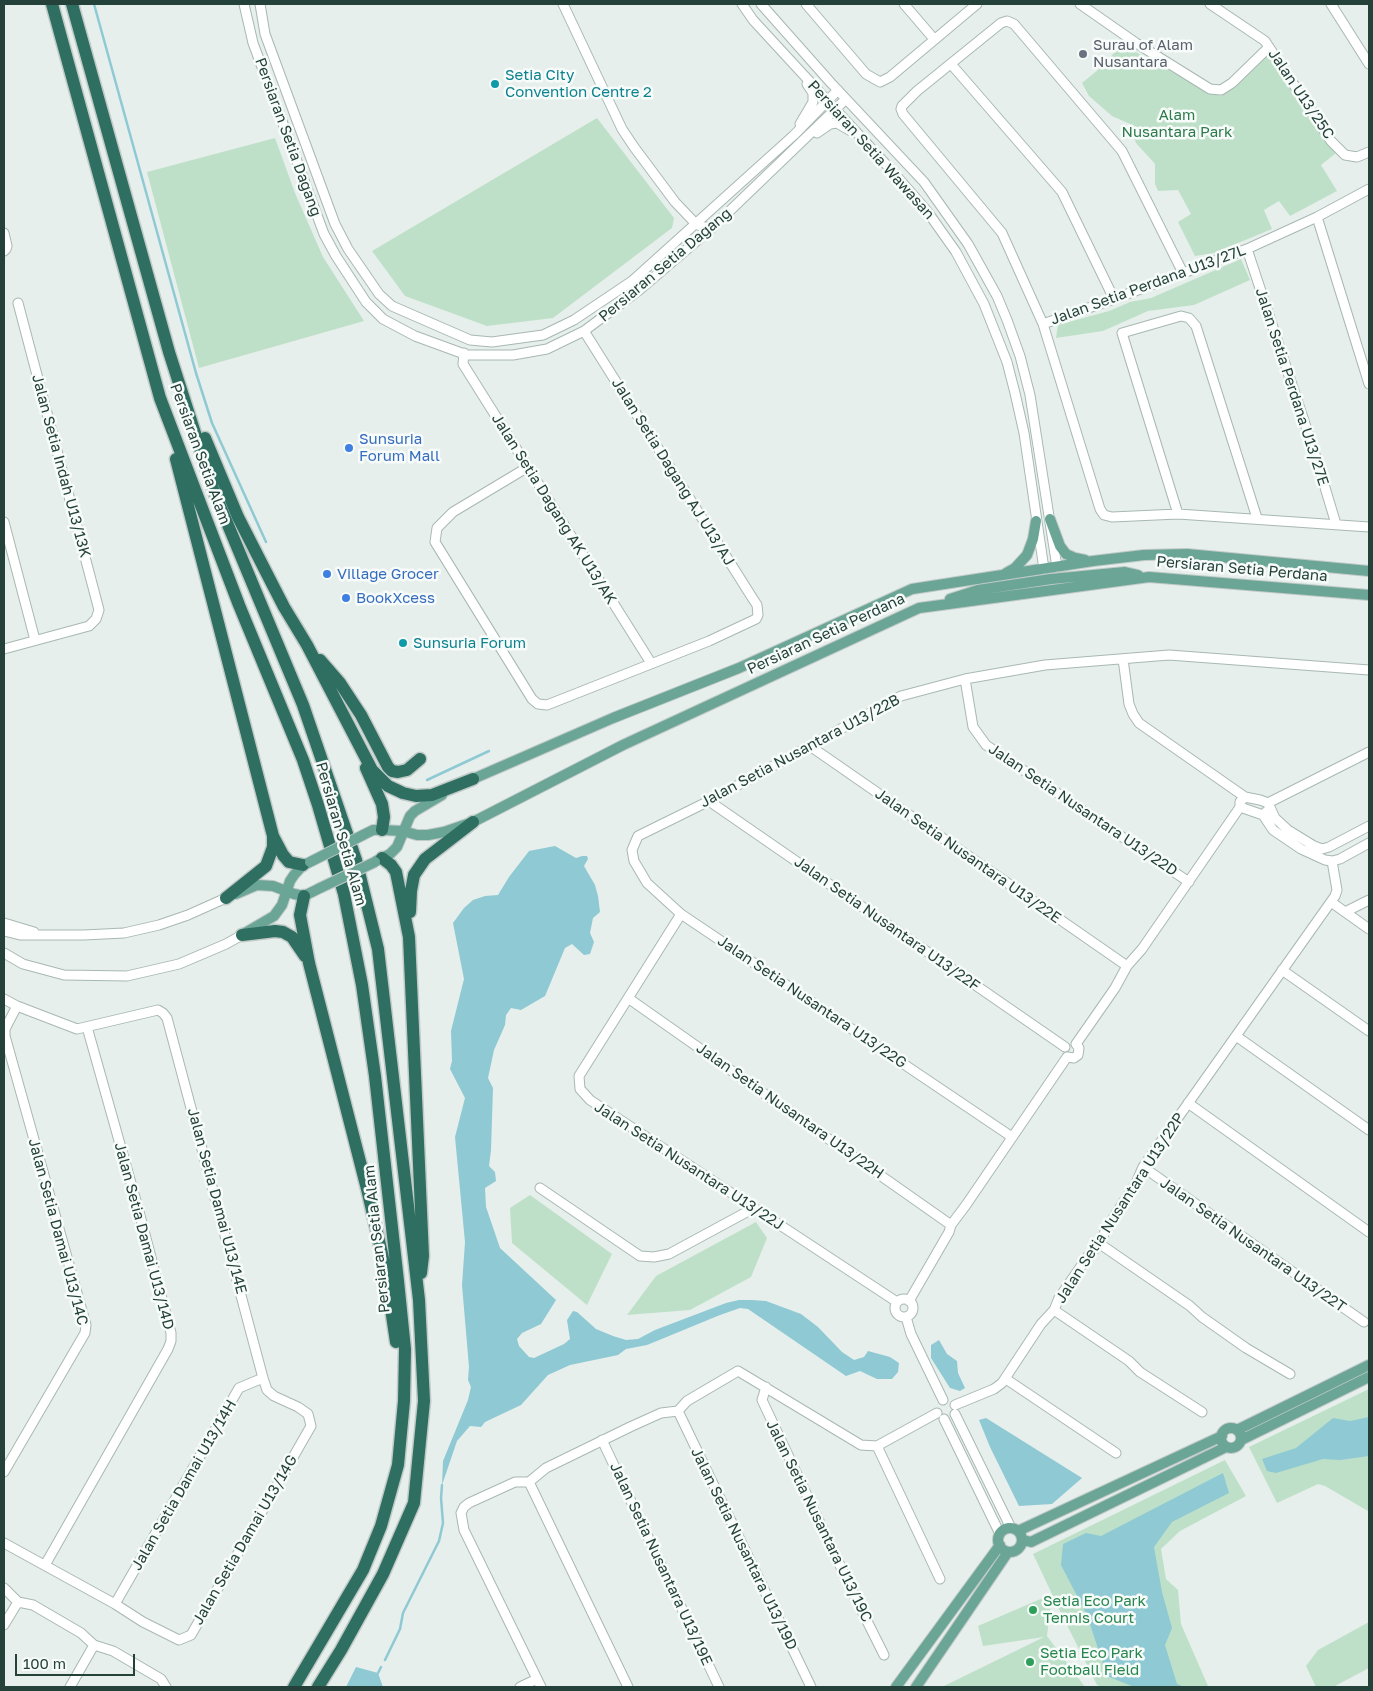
<!DOCTYPE html>
<html>
<head>
<meta charset="utf-8">
<style>
  body { margin:0 }
  #map { position:relative; width:1373px; height:1691px; overflow:hidden; background:#e6efeb; font-family:"Golos Text",sans-serif }
  canvas { display:block }
  .frame { position:absolute; inset:0; border:5px solid #24423a; pointer-events:none }
  .scale { position:absolute; left:15px; top:1654px; width:120px; height:22px; box-sizing:border-box; border:2px solid #24423a; border-top:0; padding-left:6px; font-size:15px; line-height:18px; white-space:nowrap; color:#24423a; -webkit-text-stroke:4px #f7fbf9; paint-order:stroke }
</style>
</head>
<body>
<div id="map">
<canvas width="1373" height="1691"></canvas>
<div class="frame"></div>
<div class="scale">100 m</div>
</div>
<script>
const c = document.querySelector('canvas').getContext('2d');
c.lineJoin = 'round';
function fill(path, color) { c.fillStyle = color; c.fill(path, 'evenodd'); }
const poly = rows => new Path2D(rows.map(r => 'M' + r).join(''));
function trace(path, color, width, dash) { c.strokeStyle = color; c.lineWidth = width; c.lineCap = dash ? 'butt' : 'round'; c.setLineDash(dash || []); c.stroke(path); }
function write(font, color, halo, rows, align = 'center') {
  c.font = font + ' "Golos Text",sans-serif'; c.lineWidth = 5; c.setLineDash([]); c.textBaseline = 'middle'; c.strokeStyle = halo; c.fillStyle = color; for (const [text, x, y, turn = 0] of rows) {
    c.save(); c.translate(x, y); c.rotate((+turn || 0) * Math.PI / 180); c.textAlign = isNaN(turn) ? turn : align; if (halo) c.strokeText(text, 0, 0); c.fillText(text, 0, 0); c.restore();
  }
}
fill(poly([
  [1121,44,1196,85,1221,96,1232,88,1260,56,1272,57,1336,153,1321,165,1337,191,1290,216,1279,201,1264,210,1272,229,1214,253,1195,256,1178,222,1191,214,1178,190,1158,191,1155,184,1155,164,1136,143,1130,124,1112,116,1089,96,1082,83,1105,64],
  [597,118,674,218,672,228,553,318,487,326,405,296,372,251],
  [275,138,295,193,323,257,364,321,199,368,147,172],
  [1241,259,1250,280,1194,305,1148,311,1103,331,1056,338,1058,325,1109,311,1130,302,1151,298],
  [530,1195,612,1254,587,1305,512,1243,510,1208],
  [756,1222,767,1238,751,1277,690,1310,627,1315,656,1276],
  [1369,1389,1369,1510,1368,1511,1325,1486,1318,1484,1277,1503,1249,1447],
  [1225,1460,1246,1496,1180,1531,1161,1549,1166,1579,1178,1590,1181,1624,1208,1686,1207,1687,1102,1687,1097,1685,1052,1595,1047,1636,1085,1687,942,1687,1044,1637,983,1646,978,1626,1052,1594,1033,1554],
  [1369,1622,1369,1668,1333,1687,1316,1687,1306,1666,1318,1650]
]), '#bfe0c8');
fill(poly([
  [555,846,576,858,582,856,587,856,588,859,584,866,595,885,598,896,600,912,593,918,590,933,594,942,590,954,584,955,572,944,565,948,545,996,521,1010,511,1008,506,1015,505,1025,494,1050,488,1078,493,1088,491,1150,489,1166,495,1172,496,1181,485,1188,486,1207,500,1248,556,1300,541,1324,522,1333,517,1339,519,1346,529,1357,534,1358,564,1344,570,1339,567,1320,573,1311,577,1312,596,1329,613,1336,626,1340,638,1339,655,1330,726,1303,739,1300,752,1300,766,1301,801,1314,818,1327,842,1352,854,1360,864,1357,868,1351,890,1357,899,1363,898,1372,892,1379,877,1379,860,1371,846,1376,748,1309,740,1308,720,1315,647,1345,626,1349,618,1355,570,1365,548,1375,521,1405,485,1422,481,1427,470,1426,457,1441,442,1485,443,1461,468,1400,471,1387,468,1380,469,1367,462,1285,465,1242,455,1137,465,1098,450,1069,452,1061,451,1031,464,979,453,923,464,908,473,900,485,896,498,895,509,877,529,851],
  [939,1340,947,1354,957,1361,958,1373,965,1388,960,1391,950,1388,931,1358,931,1345],
  [1369,1417,1369,1456,1340,1460,1323,1459,1276,1473,1267,1471,1262,1459,1296,1448,1333,1418,1350,1421],
  [986,1418,1082,1478,1052,1504,1019,1506,990,1447,979,1420],
  [1223,1473,1229,1493,1172,1522,1154,1547,1162,1592,1172,1628,1165,1645,1177,1684,1184,1687,1134,1687,1107,1676,1087,1615,1061,1565,1063,1544,1086,1533,1101,1536],
  [356,1667,378,1673,383,1687,346,1687]
]), '#8ec9d4');
trace(poly([
  [94,4,196,373,212,423,266,542],
  [427,780,489,751],
  [385,1660,400,1629,403,1613,439,1541,443,1523,441,1498,442,1485],
  [378,1673,381,1667]
]), '#8ec9d4', 2.5);
const minor = poly([
  [244,4,253,43,324,234,336,256,366,302,383,319,415,336,467,355,513,355,547,349,584,331,638,291,713,227,846,99],
  [260,4,265,34,335,224,348,249,379,294,392,306,470,340,492,342,543,335,574,320,632,281,794,135,838,90],
  [563,4,622,129,634,147,675,202,696,224,703,227,713,227],
  [742,4,753,20,894,173,927,211,956,252,984,304,1007,362,1015,393,1024,433,1044,569],
  [761,4,831,83,924,182,968,244,997,296,1007,320,1020,356,1030,395,1057,567],
  [806,4,866,74,880,82,890,77,977,4],
  [904,4,934,39],
  [1080,4,1136,43,1210,89,1221,90,1232,83,1269,47],
  [1210,4,1265,41,1331,141,1345,155,1357,157,1369,152],
  [1331,4,1369,64],
  [951,64,1062,192,1114,299],
  [800,124,813,102,813,93,807,84],
  [817,133,830,124,837,123,851,131],
  [1317,217,1369,384],
  [4,233,7,246,6,249,4,251],
  [1247,249,1314,451,1336,524],
  [1183,273,1122,151,1014,24,1007,21,1001,23,917,91,902,106,901,109,903,114,1002,233,1043,324,1114,299,1247,249,1317,217,1369,189],
  [1043,324,1100,509,1104,515,1112,517,1178,514,1369,527],
  [464,353,463,364,651,663],
  [528,467,453,512,437,528,435,542,532,699,538,704,547,705,709,641,756,619,758,615,757,605,753,599,584,331],
  [1178,514,1122,333,1181,316,1189,318,1196,326,1257,518],
  [4,522,35,640],
  [4,649,89,626,96,619,99,610,18,303],
  [1123,659,1129,704,1133,714,1139,723,1245,797,1260,800,1268,803,1275,818,1288,830,1314,846,1322,849,1329,847,1369,826],
  [965,679,973,727,986,745,1189,882],
  [810,746,1127,966],
  [709,801,1065,1047],
  [1268,803,1369,752],
  [1240,807,1263,815,1267,811],
  [1263,815,1273,830,1301,849,1325,860,1332,861,1340,859,1369,843],
  [1331,902,1369,929],
  [1345,912,1369,900],
  [681,914,579,1076,580,1089,590,1100,897,1302],
  [4,923,34,932],
  [4,931,20,935,84,935,124,933,159,925,188,915,226,898],
  [4,953,23,964,64,975,127,976,179,964,226,944,242,935],
  [1282,970,1369,1031],
  [628,998,951,1225],
  [4,999,17,1006,77,1029,158,1010,163,1013,167,1018,263,1378,267,1390,274,1396,298,1407,308,1414,311,1426,191,1635,179,1640,143,1622,115,1604,4,1543],
  [1236,1036,1369,1130],
  [1076,1044,1115,988,1127,966,1142,949,1240,807,1240,802,1245,797],
  [1067,1057,1074,1058,1078,1055,1079,1048,1076,1044],
  [1188,1103,1369,1232],
  [1012,1137,681,914,647,883,634,861,632,850,638,836,709,801,901,696,965,679,1045,665,1169,655,1369,670],
  [1143,1167,1364,1322],
  [540,1188,640,1256,654,1257,669,1254,754,1208],
  [1100,1244,1190,1306,1202,1317,1246,1348,1290,1374],
  '895 1308a9 9 0 1 1 18 0a9 9 0 1 1-18 0Z',
  [909,1301,949,1232,951,1225,966,1205,1067,1057],
  [1054,1310,1129,1361,1140,1372,1202,1412],
  [906,1317,911,1334,943,1400],
  [1006,1379,1116,1453],
  [766,1387,762,1400,854,1595,884,1655],
  [955,1405,994,1389,1002,1383,1041,1324,1054,1310,1059,1298,1088,1256,1100,1244,1106,1229,1136,1183,1143,1167,1335,896,1337,890,1332,861],
  [678,1411,811,1687],
  [955,1414,1011,1528],
  [944,1419,1000,1534],
  [602,1440,719,1687],
  [877,1446,940,1579],
  [4,1472,85,1333,86,1325,5,1036,5,1029,17,1006],
  [529,1482,628,1687],
  [45,1565,168,1349,171,1341,171,1333,138,1208,87,1027],
  [4,1588,18,1602,33,1605,81,1633,94,1645,113,1651,161,1679,166,1687],
  [115,1604,239,1388,263,1378],
  [4,1625,18,1602],
  [70,1687,94,1645],
  [520,1687,537,1679],
  [541,1687,464,1530,461,1513,464,1507,469,1503,515,1482,529,1482,546,1468,630,1427,661,1413,678,1411,687,1401,738,1371,861,1445,877,1446,937,1413]
]);
const major = poly([
  [1050,519,1060,546,1066,554,1075,558,1085,560],
  [1006,573,1015,568,1027,555,1033,539,1036,521],
  [950,599,978,590,1051,579,1125,572,1138,575],
  [466,782,613,718,739,668,912,589,1093,561,1144,555,1187,554,1369,571],
  [363,835,373,830,382,830,403,831,417,835,428,835,444,832,473,822,623,745,919,608,1149,577,1369,595],
  [376,861,390,854,397,847,410,816,415,811,442,795],
  [236,894,257,885,273,886,294,894,304,896,320,888],
  [245,933,274,916,282,905,290,881,294,875,303,865,308,863],
  '1221 1438a10 10 0 1 1 20 0a10 10 0 1 1-20 0Z',
  [1237,1430,1369,1365],
  [1241,1440,1369,1377],
  '998 1540a12 12 0 1 1 24 0a12 12 0 1 1-24 0Z',
  [1018,1531,1222,1436],
  [1023,1540,1031,1542,1226,1447],
  [896,1687,1000,1545],
  [916,1687,1008,1552]
]);
const highway = poly([
  [52,4,160,398,239,605,303,760,318,805,344,894,362,985,375,1076,398,1281,405,1349,404,1401,398,1465,381,1526,363,1570,294,1687],
  [72,4,169,352,213,489,303,705,356,860,378,949,419,1300,424,1401,414,1503,383,1574,341,1650,318,1687],
  [205,438,238,517,265,570,284,607,307,645,372,770,388,786,403,793,416,796,432,795,473,779],
  [176,459,273,836,283,855,289,862,303,865],
  [320,660,340,683,361,715,388,767,392,771,398,772,407,770,420,759],
  [366,768,382,804,384,817,382,830],
  [382,858,391,865,396,872,409,937,423,1256,421,1273],
  [304,896,300,915,309,963,367,1189,384,1262,396,1342],
  [226,898,266,866,273,847,273,836],
  [410,912,411,891,414,875,425,859,473,822],
  [242,935,275,931,283,932,292,937,305,956]
]);
trace(minor, '#a8b8b2', 11);
trace(major, '#c2cac8', 12);
trace(highway, '#c2cac8', 15);
trace(minor, '#fff', 9);
trace(major, '#6aa596', 10);
trace(highway, '#2f6f62', 12);
const majorBridge = poly([
  [310,862,363,835],
  [320,888,375,862]
]);
trace(majorBridge, '#c2cac8', 12, []);
trace(majorBridge, '#6aa596', 10);
for (const [x, y, r, color] of [
  [1083,54,5,"#6b7280"],
  [495,84,5,"#0f9aa8"],
  [349,448,5,"#3f7fe0"],
  [327,574,5,"#3f7fe0"],
  [346,598,5,"#3f7fe0"],
  [403,643,5,"#0f9aa8"],
  [1033,1610,5,"#2e9e5b"],
  [1030,1662,5,"#2e9e5b"]
]) { const dot = new Path2D(); dot.arc(x, y, r, 0, 2 * Math.PI); c.fillStyle = color; c.fill(dot); trace(dot, '#f7fbf9', 2); }
write('15px', '#5b616d', '#f7fbf9', [
  ["Surau of Alam",1093,45],
  ["Nusantara",1093,62]
], 'left');
write('15px', '#0d838f', '#f7fbf9', [
  ["Setia City",505,75],
  ["Convention Centre 2",505,92],
  ["Sunsuria Forum",413,643]
], 'left');
write('15px', '#24423a', '#f7fbf9', [
  ["Jalan U13/25C",1301,94,56],
  ["Persiaran Setia Dagang",288,137,70],
  ["Persiaran Setia Wawasan",871,150,48],
  ["Persiaran Setia Dagang",665,265,-40],
  ["Jalan Setia Perdana U13/27L",1148,285,-20],
  ["Jalan Setia Perdana U13/27E",1292,387,72],
  ["Persiaran Setia Alam",200,454,70],
  ["Jalan Setia Indah U13/13K",61,466,75],
  ["Jalan Setia Dagang AJ U13/AJ",673,472,58],
  ["Jalan Setia Dagang AK U13/AK",554,509,58],
  ["Persiaran Setia Perdana",1242,569,5],
  ["Persiaran Setia Perdana",826,634,-25],
  ["Jalan Setia Nusantara U13/22B",800,751,-28],
  ["Jalan Setia Nusantara U13/22D",1083,810,34],
  ["Persiaran Setia Alam",341,834,74],
  ["Jalan Setia Nusantara U13/22E",968,856,35],
  ["Jalan Setia Nusantara U13/22F",887,924,35],
  ["Jalan Setia Nusantara U13/22G",812,1002,34],
  ["Jalan Setia Nusantara U13/22H",790,1111,35],
  ["Jalan Setia Nusantara U13/22J",689,1166,33],
  ["Jalan Setia Damai U13/14E",217,1201,75],
  ["Jalan Setia Nusantara U13/22P",1120,1208,-57],
  ["Jalan Setia Damai U13/14C",58,1232,75],
  ["Jalan Setia Damai U13/14D",144,1236,75],
  ["Persiaran Setia Alam",377,1239,-96],
  ["Jalan Setia Nusantara U13/22T",1253,1245,35],
  ["Jalan Setia Damai U13/14H",184,1485,-60],
  ["Jalan Setia Nusantara U13/19C",819,1521,64],
  ["Jalan Setia Damai U13/14G",245,1540,-60],
  ["Jalan Setia Nusantara U13/19D",744,1549,64],
  ["Jalan Setia Nusantara U13/19E",661,1564,65]
]);
write('15px', '#2d7a4b', '#f7fbf9', [
  ["Alam",1177,115],
  ["Nusantara Park",1177,132]
]);
write('15px', '#366cbe', '#f7fbf9', [
  ["Sunsuria",359,439],
  ["Forum Mall",359,456],
  ["Village Grocer",337,574],
  ["BookXcess",356,598]
], 'left');
write('15px', '#27864d', '#f7fbf9', [
  ["Setia Eco Park",1043,1601],
  ["Tennis Court",1043,1618],
  ["Setia Eco Park",1040,1653],
  ["Football Field",1040,1670]
], 'left');
</script>
</body>
</html>
